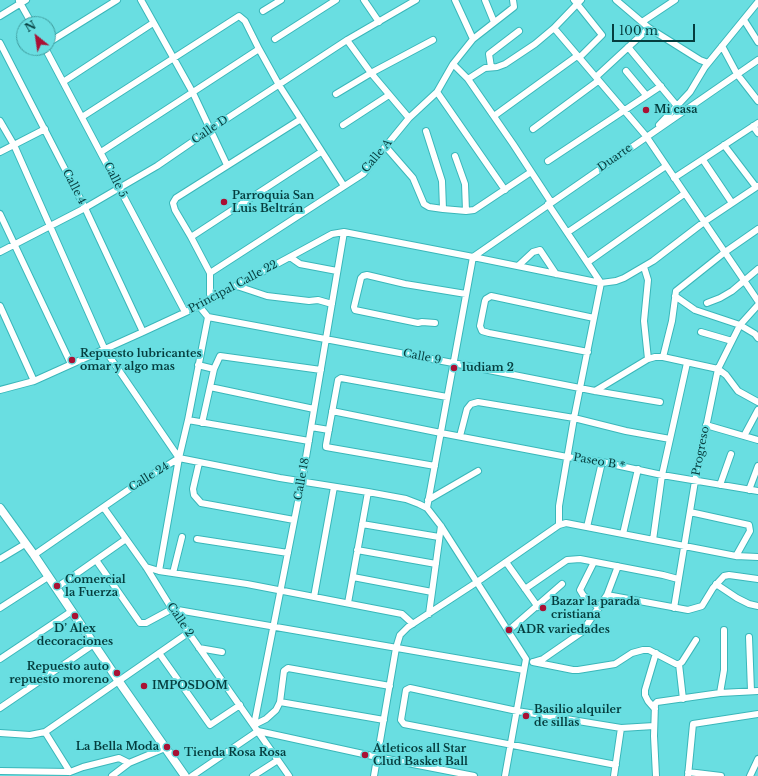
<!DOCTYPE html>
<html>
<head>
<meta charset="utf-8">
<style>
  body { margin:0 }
  #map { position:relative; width:758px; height:776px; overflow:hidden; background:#69dee1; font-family:"Libre Baskerville",serif }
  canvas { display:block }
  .north { position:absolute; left:16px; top:16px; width:40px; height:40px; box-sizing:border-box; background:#69dee1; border:1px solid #419ea0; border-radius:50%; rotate:330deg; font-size:11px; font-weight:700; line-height:16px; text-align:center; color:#053d3e }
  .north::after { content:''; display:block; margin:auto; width:14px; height:18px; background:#a91134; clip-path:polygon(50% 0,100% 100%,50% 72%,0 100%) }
  .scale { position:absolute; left:612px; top:24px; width:83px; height:18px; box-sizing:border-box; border:2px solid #053d3e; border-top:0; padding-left:5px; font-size:12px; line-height:14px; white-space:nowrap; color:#053d3e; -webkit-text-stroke:3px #69dee1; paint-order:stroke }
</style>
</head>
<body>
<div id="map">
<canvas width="758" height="776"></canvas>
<div class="north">N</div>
<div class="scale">100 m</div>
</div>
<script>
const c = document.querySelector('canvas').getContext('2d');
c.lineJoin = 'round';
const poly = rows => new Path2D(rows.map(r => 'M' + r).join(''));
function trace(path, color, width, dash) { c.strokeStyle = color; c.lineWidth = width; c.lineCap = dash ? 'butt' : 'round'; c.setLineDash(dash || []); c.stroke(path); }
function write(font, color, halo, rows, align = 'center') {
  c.font = font + ' "Libre Baskerville",serif'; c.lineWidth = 4; c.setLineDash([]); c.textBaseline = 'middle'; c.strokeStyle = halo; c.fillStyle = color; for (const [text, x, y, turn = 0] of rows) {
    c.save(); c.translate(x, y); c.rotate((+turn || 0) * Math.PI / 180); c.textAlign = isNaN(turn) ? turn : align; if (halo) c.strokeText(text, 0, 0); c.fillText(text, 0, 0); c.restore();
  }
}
const minor = poly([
  [141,0,193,93,227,165],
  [364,0,379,22],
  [455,0,473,39],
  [485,0,494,22],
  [574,0,602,35,579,58],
  [616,0,649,28,700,60,708,63],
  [19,1,32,24],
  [263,11,281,0],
  [0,16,26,0],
  [744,20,758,42],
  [642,22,675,0],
  [554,28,646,136,758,301],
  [275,39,336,0],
  [347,40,371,73,409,118],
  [0,43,85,208,143,332],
  [48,43,117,0],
  [722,46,737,74,758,101],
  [628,47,677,106],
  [45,48,185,312],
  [453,64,468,79,513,144,551,202],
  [491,67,489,54,519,31],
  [626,71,646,95],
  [468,79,485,68,497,67,505,64,535,44,554,28,581,0],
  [598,81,597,76,649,28],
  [63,82,153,23],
  [437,92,505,190],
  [336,94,371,73,433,40],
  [494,116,577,56],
  [82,117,239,16,245,21,259,49,279,85,344,186],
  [0,121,14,145,105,350,179,458],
  [343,125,389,95],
  [659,125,690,92,705,67,758,2],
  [753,126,758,133],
  [533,129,598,81],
  [426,131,442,181,443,209],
  [724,145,756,187],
  [386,147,413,178,424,204,429,207,443,209,466,211,474,210,531,172],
  [0,152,45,129],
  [101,152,259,49],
  [455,156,465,184,466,211],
  [703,160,732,203],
  [548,161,661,86],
  [674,178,758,123],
  [548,204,601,283],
  [0,214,71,364],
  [568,232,666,166],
  [191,237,321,152],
  [0,252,85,208,157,166,211,129,347,40,416,0],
  [290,257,300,264,337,271],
  [473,257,758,60],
  [588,262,684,194],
  [518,266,533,252,540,250,556,274],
  [644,267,648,280,644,321,648,359],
  [210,273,363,174,409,118,437,92,453,64,473,39,514,7,513,0],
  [237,286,267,296,309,301,318,300,332,304],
  [675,296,695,310,740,325,755,334,758,338],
  [210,300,210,273,191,237,175,210,173,203,176,198,301,119],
  [707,303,720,298,732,291,758,269],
  [0,306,34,381],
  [208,317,453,363,595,391,660,402],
  [435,323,422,322,418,323,355,310,354,307,361,278,363,276,367,275,405,284,466,294],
  [701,332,732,341],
  [588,352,489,333,482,331,480,326,485,301,486,299,491,296,594,318],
  [663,357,672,321,676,291,725,252,758,229],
  [198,365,214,369],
  [210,387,314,409],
  [0,390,34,381,143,332,199,306,299,252,332,234,344,232,473,257,601,283,616,281,624,278,653,261,704,222,758,186],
  [595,391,648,359,655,357,663,357,718,369,726,375,738,391,758,402],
  [332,411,441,433,567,457,602,462,662,475,758,491],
  [188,420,309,441],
  [202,423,214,369,220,356,321,370],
  [706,425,758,440],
  [311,427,329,430],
  [460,436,467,409,471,404,478,402,574,418,626,431,670,439],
  [744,436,758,410],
  [199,463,193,489,194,495,201,503,294,520],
  [435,466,326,447,326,445,338,380,341,378,447,397],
  [720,485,731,454],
  [749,490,758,466],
  [428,500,478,471],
  [104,508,146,567,172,609,289,776],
  [427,508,473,257],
  [690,512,749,525,750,531,736,556],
  [362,524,439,537],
  [559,525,559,506,574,418,601,283],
  [587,527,602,462],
  [623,534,638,469],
  [197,539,288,553],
  [653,540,662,475,687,363],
  [357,550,436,564],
  [34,555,131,488,179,458,280,478,368,492,406,499,419,504,427,508,441,526,526,659,505,776],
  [0,559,25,544],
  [96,560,140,623,146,623,172,609,524,670],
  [506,562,538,607],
  [594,562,580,590,583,595,599,608],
  [146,567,159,571,247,584,402,614,413,624],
  [159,571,179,458,188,420,208,317,199,306],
  [173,573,182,537],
  [353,577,432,592],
  [716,584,737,598,749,604,758,606],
  [56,588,126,539],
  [525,589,567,560,580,559,663,575,678,579],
  [607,595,688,610,702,606,713,588,724,576,729,575,758,579],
  [314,597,334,487],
  [348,603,368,492],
  [0,608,48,577],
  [674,608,695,481,718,369,740,325,758,305],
  [429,614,441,526],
  [508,631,562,584],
  [749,637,751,691],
  [199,648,222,652],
  [159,653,210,725,240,705],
  [0,659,72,611],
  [533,662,573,670,578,670,615,664,632,653,643,650,649,650,676,664,679,664,682,662,696,640],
  [533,662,543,659,582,632,607,595,618,566],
  [679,664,683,699],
  [720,693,724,670,724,630],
  [280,702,384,720],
  [0,708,94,644],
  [655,709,648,701,645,695,645,690,656,653],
  [254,725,302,481,344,232],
  [254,725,266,719,276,710,280,702,284,671,288,668,390,686],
  [258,731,377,757,474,776],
  [45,732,70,772],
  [0,733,30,735,45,732,188,633],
  [616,765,404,724,401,720,406,690,410,688,517,711,621,728,654,726],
  [0,771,70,772,83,767,119,758,129,763,165,748],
  [688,772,721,776],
  [112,776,129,763],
  [192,776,258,731],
  [253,776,278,760],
  [374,776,396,648,400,635,408,627,477,582,559,525,566,523,736,556,758,557],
  [614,776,621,728],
  [656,776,654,736,655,704,657,702,720,693,758,691],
  [688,776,693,724,758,714],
  [750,776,758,759]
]);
const major = poly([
  [0,508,34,555,122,686,185,776]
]);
trace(minor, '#3ab7ba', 8);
trace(major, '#3ab7ba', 10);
trace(minor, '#fff', 6);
trace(major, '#fff', 8);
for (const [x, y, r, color] of [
  [646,110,4,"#a91134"],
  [224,202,4,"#a91134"],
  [72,360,4,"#a91134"],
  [454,368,4,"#a91134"],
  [57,586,4,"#a91134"],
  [543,608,4,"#a91134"],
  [75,616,4,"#a91134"],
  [509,630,4,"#a91134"],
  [117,673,4,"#a91134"],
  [144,686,4,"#a91134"],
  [526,716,4,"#a91134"],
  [167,747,4,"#a91134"],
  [176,753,4,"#a91134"],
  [365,755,4,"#a91134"]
]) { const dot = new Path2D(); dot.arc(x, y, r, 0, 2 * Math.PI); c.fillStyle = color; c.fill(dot); trace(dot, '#69dee1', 1.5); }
write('bold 11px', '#053d3e', '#69dee1', [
  ["Mi casa",654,110],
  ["Parroquia San",232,196],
  ["Luis Beltrán",232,209],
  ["Repuesto lubricantes",80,354],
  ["omar y algo mas",80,367],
  ["ludiam 2",462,368],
  ["Comercial",65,580],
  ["la Fuerza",65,593],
  ["Bazar la parada",551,602],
  ["cristiana",551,615],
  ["D’ Alex",75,629,"center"],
  ["decoraciones",75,642,"center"],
  ["ADR variedades",517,630],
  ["Repuesto auto",109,667,"right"],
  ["repuesto moreno",109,680,"right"],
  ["IMPOSDOM",152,686],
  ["Basilio alquiler",534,710],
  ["de sillas",534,723],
  ["La Bella Moda",159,747,"right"],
  ["Atleticos all Star",373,749],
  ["Clud Basket Ball",373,762],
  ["Tienda Rosa Rosa",184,753]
], 'left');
write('11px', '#053d3e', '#69dee1', [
  ["Calle D",210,130,-34],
  ["Calle A",377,156,-50],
  ["Duarte",615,158,-35],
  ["Calle 5",115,180,63],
  ["Calle 4",74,187,63],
  ["Principal Calle 22",233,287,-28],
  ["Calle 9",422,357,11],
  ["Progreso",701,451,-79],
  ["Paseo B *",599,462,10],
  ["Calle 24",149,477,-32],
  ["Calle 18",302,479,-80],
  ["Calle 2",180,620,56]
]);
</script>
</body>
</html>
